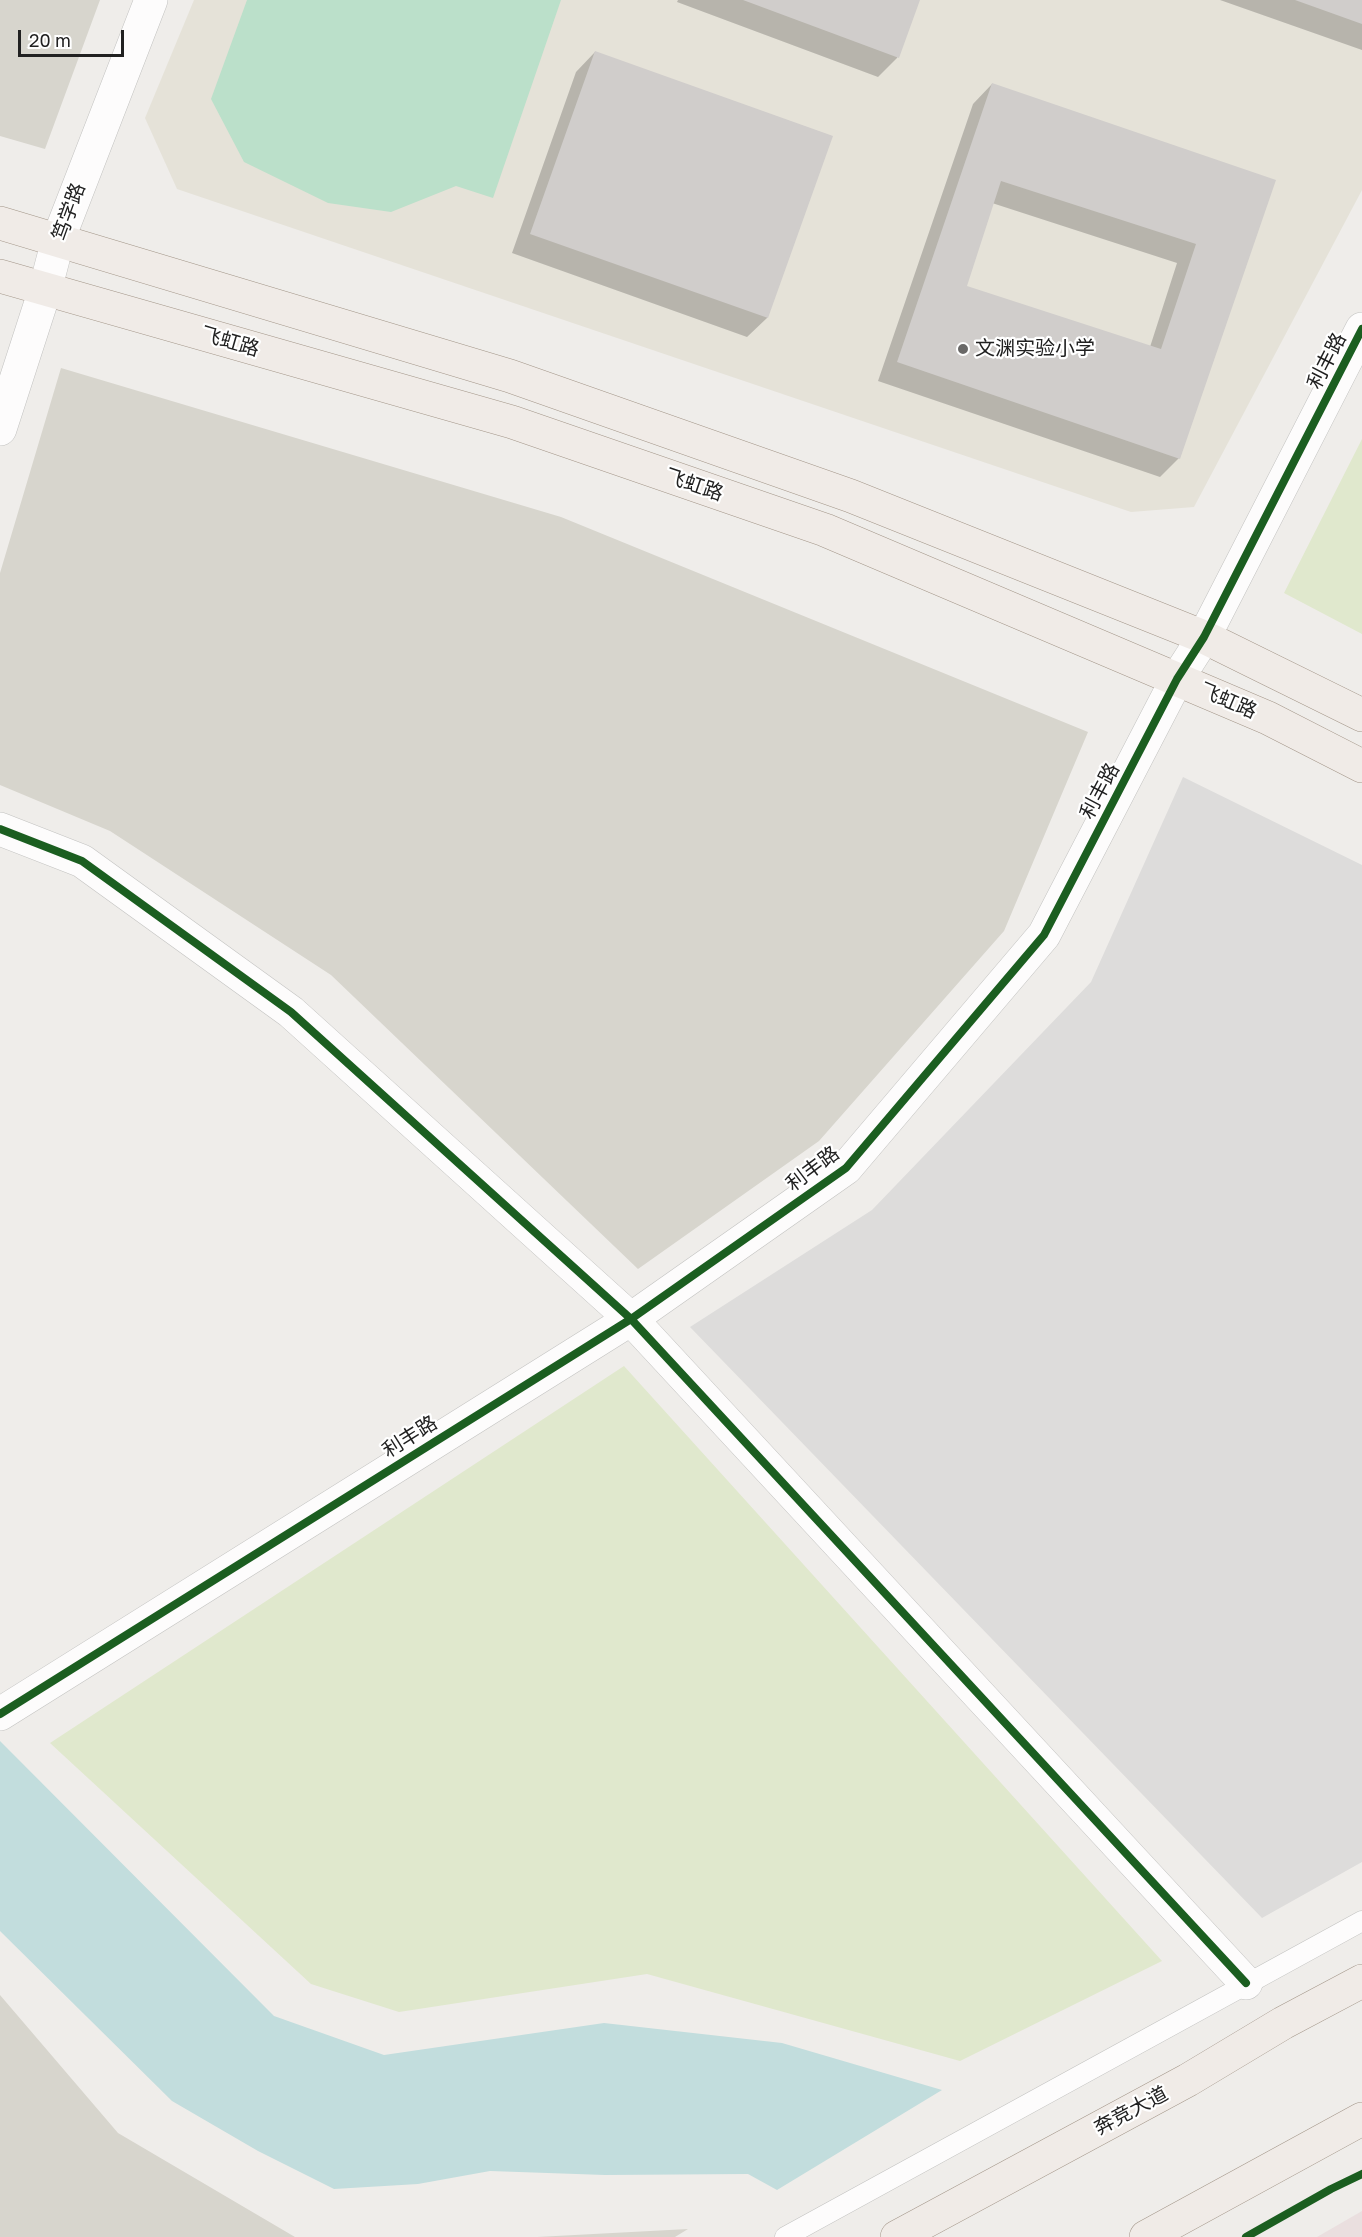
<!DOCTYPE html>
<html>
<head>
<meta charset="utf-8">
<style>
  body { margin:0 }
  #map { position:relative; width:1362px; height:2237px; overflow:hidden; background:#efedea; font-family:"Golos Text",sans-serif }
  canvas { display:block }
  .scale { position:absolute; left:18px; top:30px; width:106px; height:27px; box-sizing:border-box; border:3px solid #212121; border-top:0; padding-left:8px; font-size:18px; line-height:21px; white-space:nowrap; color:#212121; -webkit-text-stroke:4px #fff; paint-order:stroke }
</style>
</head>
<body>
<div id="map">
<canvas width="1362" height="2237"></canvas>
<div class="scale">20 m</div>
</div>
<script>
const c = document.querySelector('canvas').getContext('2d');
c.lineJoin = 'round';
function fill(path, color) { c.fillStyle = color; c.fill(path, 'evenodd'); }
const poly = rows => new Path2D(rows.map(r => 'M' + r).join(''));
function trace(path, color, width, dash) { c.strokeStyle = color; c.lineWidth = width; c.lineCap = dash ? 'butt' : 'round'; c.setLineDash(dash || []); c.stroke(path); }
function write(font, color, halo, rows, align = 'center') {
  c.font = font + ' "Golos Text","Noto Sans SC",sans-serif'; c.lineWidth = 4.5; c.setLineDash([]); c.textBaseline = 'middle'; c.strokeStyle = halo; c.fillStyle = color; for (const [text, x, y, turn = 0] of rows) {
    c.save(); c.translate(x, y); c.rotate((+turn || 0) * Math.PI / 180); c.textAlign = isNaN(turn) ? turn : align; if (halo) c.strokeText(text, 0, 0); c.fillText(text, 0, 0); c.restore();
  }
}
fill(poly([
  [1362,2211,1362,2237,1317,2237]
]), '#eadfdf');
fill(poly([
  [194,0,1362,0,1362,190,1194,507,1131,512,177,189,145,118]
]), '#e5e2d8');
fill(poly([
  [1183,777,1362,865,1362,1862,1262,1918,690,1327,872,1210,1091,982]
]), '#dddcdb');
fill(poly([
  [0,0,100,0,45,149,0,136],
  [61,368,561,517,1088,732,1004,931,819,1141,638,1269,331,975,110,831,0,785,0,573],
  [0,1995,118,2133,295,2237,0,2237],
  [688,2229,675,2237,537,2237]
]), '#d7d5cd');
fill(poly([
  [1362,439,1362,634,1284,593],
  [624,1366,1162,1961,960,2061,647,1974,399,2012,311,1984,50,1743]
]), '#e0e8cd');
fill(poly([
  [247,0,561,0,493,198,456,186,391,212,328,203,244,162,211,99]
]), '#bbe0ca');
fill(poly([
  [0,1741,274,2016,384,2055,604,2023,782,2043,942,2090,777,2190,748,2174,605,2175,490,2171,418,2184,334,2189,258,2151,172,2101,0,1931]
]), '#c2dddd');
fill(poly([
  [678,0,919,0,897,58,878,77,677,2],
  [1220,0,1362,0,1362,50],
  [595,52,831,136,767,318,747,337,512,253,576,72],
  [992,84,1274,181,1179,458,1160,477,878,381,973,104],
  [992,203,1177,263,1150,347,965,287]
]), '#0003');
fill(poly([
  [743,0,920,0,899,58],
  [1295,0,1362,0,1362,24],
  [595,51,833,136,768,318,530,234],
  [992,83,1276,180,1180,459,897,362],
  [1001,181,1196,244,1161,349,967,286]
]), '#d0cdcb');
const service = poly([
  [785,2237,1362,1921]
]);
const tertiary = poly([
  [0,429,45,290,58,240,151,0],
  [0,829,82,861,291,1012,631,1319,1246,1983],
  [0,1714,631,1319,846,1168,1044,935,1177,679,1204,637,1362,329]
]);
const primary = poly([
  [0,223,510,376,851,496,1204,637,1362,715],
  [0,276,512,422,825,530,1268,718,1362,766],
  [897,2237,1188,2080,1283,2023,1362,1981],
  [1146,2237,1362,2119]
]);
trace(service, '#c2c2c0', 21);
trace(tertiary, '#c2c2c0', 34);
trace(primary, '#a39689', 34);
trace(service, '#fdfcfc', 20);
trace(tertiary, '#fdfcfc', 33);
trace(primary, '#f0ebe7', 33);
trace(poly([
  [0,829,82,861,291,1012,631,1319,1246,1983],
  [0,1714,631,1319,846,1168,1044,935,1177,679,1204,637,1362,329],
  [1246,2237,1331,2189,1362,2174]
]), '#1b5e20', 8);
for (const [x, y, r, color] of [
  [963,349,6,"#696867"]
]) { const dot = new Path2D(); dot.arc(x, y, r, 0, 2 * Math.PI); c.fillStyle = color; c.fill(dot); trace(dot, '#fff', 2); }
write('20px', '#212121', '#fff', [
  ["笃学路",69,212,-70],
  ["飞虹路",230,342,16],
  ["利丰路",1327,361,-63],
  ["飞虹路",694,485,19],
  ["飞虹路",1228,701,23],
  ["利丰路",1100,791,-62],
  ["利丰路",813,1169,-37],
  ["利丰路",410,1437,-32],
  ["奔竞大道",1131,2111,-28]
]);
write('20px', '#212121', '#fff', [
  ["文渊实验小学",975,349]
], 'left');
</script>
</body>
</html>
